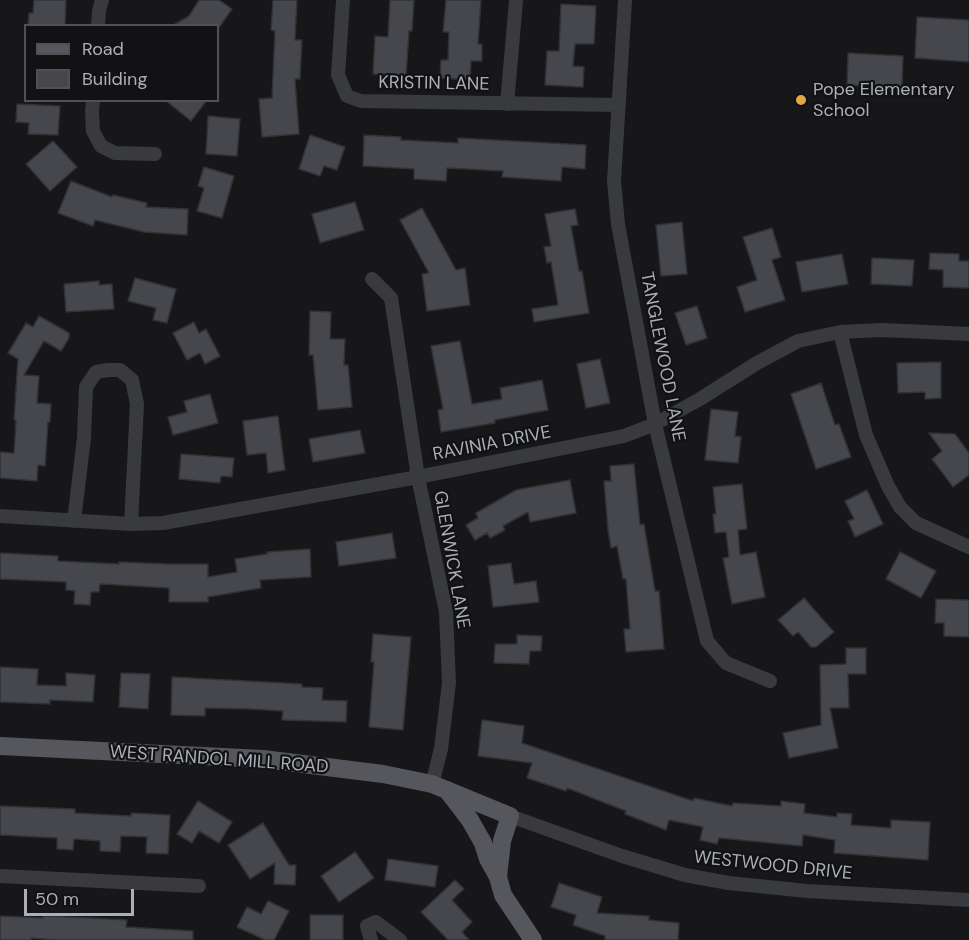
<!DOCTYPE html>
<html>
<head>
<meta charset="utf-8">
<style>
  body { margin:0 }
  #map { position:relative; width:969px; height:940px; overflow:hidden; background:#171719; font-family:"DM Sans",sans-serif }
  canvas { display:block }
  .legend { position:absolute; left:24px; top:24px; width:195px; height:78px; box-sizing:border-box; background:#121214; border:2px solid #4f5156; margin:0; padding:8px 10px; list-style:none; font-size:18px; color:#aaafb8 }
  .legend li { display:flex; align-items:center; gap:12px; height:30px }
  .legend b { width:30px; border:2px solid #4f5156 }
  .scale { position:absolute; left:24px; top:889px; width:110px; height:27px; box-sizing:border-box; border:3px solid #aaafb8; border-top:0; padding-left:8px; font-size:18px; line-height:21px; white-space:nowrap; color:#aaafb8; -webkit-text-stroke:4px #121214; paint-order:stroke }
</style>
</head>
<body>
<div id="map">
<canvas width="969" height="940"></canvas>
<ul class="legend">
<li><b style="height:8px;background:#55575d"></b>Road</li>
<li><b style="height:16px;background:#46474c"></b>Building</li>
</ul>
<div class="scale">50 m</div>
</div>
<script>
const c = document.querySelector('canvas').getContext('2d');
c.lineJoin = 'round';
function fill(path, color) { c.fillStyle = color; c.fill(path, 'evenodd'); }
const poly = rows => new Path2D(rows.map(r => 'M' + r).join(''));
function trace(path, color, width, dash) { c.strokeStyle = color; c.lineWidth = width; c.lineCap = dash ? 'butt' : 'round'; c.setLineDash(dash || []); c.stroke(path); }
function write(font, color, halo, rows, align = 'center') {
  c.font = font + ' "DM Sans",sans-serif'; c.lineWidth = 4.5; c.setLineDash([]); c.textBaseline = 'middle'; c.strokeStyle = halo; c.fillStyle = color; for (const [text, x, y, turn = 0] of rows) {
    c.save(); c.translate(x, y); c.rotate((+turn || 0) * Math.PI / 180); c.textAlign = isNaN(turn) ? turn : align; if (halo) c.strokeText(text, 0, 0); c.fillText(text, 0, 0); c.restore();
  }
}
const building = poly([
  [34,0,66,0,65,26,28,26,29,13,33,13,34,0],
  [199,0,219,0,232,9,218,29,218,26,172,26,189,16,199,0],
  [273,0,297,0,295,40,302,40,300,79,295,79,299,134,262,137,259,99,272,98,275,31,271,30,273,0],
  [390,0,414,0,412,31,409,31,406,76,373,74,375,36,388,37,390,0],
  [446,0,481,0,478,44,482,44,482,61,471,61,470,80,440,78,441,60,448,60,449,32,443,32,446,0],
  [561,4,596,6,594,44,575,44,573,66,584,67,583,87,545,85,547,51,559,51,561,4],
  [917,17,969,20,969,62,915,58,917,17],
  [848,53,903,56,902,88,847,85,848,53],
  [165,100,207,100,191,121,165,100],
  [17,104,60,106,58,135,28,134,29,123,16,122,17,104],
  [208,116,240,119,237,156,206,154,208,116],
  [310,135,345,147,337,170,324,166,320,176,299,169,310,135],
  [364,135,401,137,401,140,458,143,458,138,586,145,585,169,562,167,561,181,502,177,503,171,447,168,446,181,414,179,414,169,363,166,364,135],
  [53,141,77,167,50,191,26,164,53,141],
  [204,167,234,176,222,218,197,211,204,188,198,186,204,167],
  [71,181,112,197,113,195,147,203,146,207,188,209,187,235,144,232,95,220,93,226,58,213,71,181],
  [355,202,364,230,320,243,312,214,355,202],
  [422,208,456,270,465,268,470,305,427,311,422,274,429,273,400,220,422,208],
  [575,209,578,225,571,226,579,271,582,271,589,313,534,322,532,309,558,305,551,262,547,263,544,247,551,246,545,214,575,209],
  [682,222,687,274,661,276,656,225,682,222],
  [772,228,781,257,772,260,785,300,745,312,737,287,757,280,743,237,772,228],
  [930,253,959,254,959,261,969,261,969,288,943,287,943,270,929,269,930,253],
  [842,254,848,284,802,292,796,262,842,254],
  [872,258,914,260,912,286,871,284,872,258],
  [135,278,176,289,167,323,153,320,156,308,128,301,135,278],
  [99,281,99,285,112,284,114,309,66,312,64,284,99,281],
  [697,306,707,338,686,345,675,313,697,306],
  [310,311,331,312,330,339,345,339,344,365,348,365,352,407,318,410,313,355,309,355,310,311],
  [39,316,69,333,69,338,61,351,44,341,24,375,39,376,37,403,51,404,50,422,48,422,45,466,38,465,37,481,0,478,0,452,14,453,16,420,14,420,18,359,8,353,26,323,33,327,39,316],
  [194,322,199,333,206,329,220,356,205,364,200,353,187,360,173,333,194,322],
  [460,341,472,404,502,399,500,388,542,380,548,410,495,420,495,423,441,432,438,410,443,409,431,346,460,341],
  [600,359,610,403,586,408,577,364,600,359],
  [941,362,941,398,925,399,925,392,898,393,897,363,941,362],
  [821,383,835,425,839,424,851,457,816,469,791,394,821,383],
  [210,394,218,423,173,435,168,417,187,412,184,401,210,394],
  [711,409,738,412,735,436,741,437,738,463,705,460,711,409],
  [278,416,285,470,268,473,266,453,247,455,243,421,278,416],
  [360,430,365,453,313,462,309,439,360,430],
  [929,433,955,434,969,453,969,475,953,487,932,459,942,451,929,433],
  [181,454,234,458,232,477,221,476,220,483,179,479,181,454],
  [634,464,640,525,644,524,655,591,659,591,664,649,626,652,624,629,630,629,626,579,623,579,617,546,611,548,608,530,604,481,611,481,610,466,634,464],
  [570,480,576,513,530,522,528,512,503,526,505,530,490,538,487,533,475,540,466,525,478,518,476,513,516,490,570,480],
  [742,484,747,529,738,530,740,555,756,552,765,597,732,604,723,558,729,557,726,532,715,533,713,514,716,514,713,487,742,484],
  [867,490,883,524,855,537,848,521,854,519,845,501,867,490],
  [392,533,396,558,339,566,336,542,392,533],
  [310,549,311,577,260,580,261,588,208,597,208,602,169,602,169,588,100,584,99,592,91,592,90,605,74,604,75,591,66,590,66,582,0,579,0,553,58,556,58,561,119,564,119,562,169,564,208,564,208,577,237,572,235,559,267,554,267,552,310,549],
  [900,552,936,571,921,598,886,579,900,552],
  [511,563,514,584,536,581,539,602,493,607,488,566,511,563],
  [804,598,834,632,816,647,811,647,798,632,793,636,778,620,804,598],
  [936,599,969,600,969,637,944,636,944,623,935,623,936,599],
  [373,634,411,637,403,730,369,727,374,662,371,662,373,634],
  [517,635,542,636,541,651,530,651,529,664,494,663,495,644,517,644,517,635],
  [846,648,866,648,866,674,848,674,849,708,830,708,838,748,789,758,783,733,821,725,820,665,846,664,846,648],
  [0,667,38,669,37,685,66,686,66,673,95,675,93,702,50,700,50,704,0,702,0,667],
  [121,673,150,674,148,709,119,707,121,673],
  [172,677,302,684,302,687,323,688,322,700,347,701,346,722,282,720,283,711,250,709,205,708,205,716,171,715,172,677],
  [482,720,524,726,522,743,693,801,694,798,732,806,733,803,781,806,781,801,805,804,804,813,837,817,837,813,852,814,851,825,891,828,891,820,930,822,928,860,834,853,835,840,803,835,802,846,719,838,717,844,700,840,703,827,669,820,666,830,625,814,626,811,567,788,566,791,527,778,532,763,478,756,482,720],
  [198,801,232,822,219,843,199,831,192,843,177,834,198,801],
  [0,806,75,809,75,813,131,816,131,813,170,815,168,854,146,853,147,837,121,836,120,852,100,851,100,841,74,839,73,850,57,849,57,838,0,835,0,806],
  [263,823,289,865,296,865,295,885,274,884,275,863,250,879,228,845,263,823],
  [355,852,374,878,339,902,321,876,355,852],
  [388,859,438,866,435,887,385,880,388,859],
  [455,880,464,889,452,900,472,922,462,932,469,940,448,940,421,912,455,880],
  [559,883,602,897,597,913,649,916,649,920,679,923,678,940,605,940,605,936,573,925,576,915,551,907,559,883],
  [268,901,289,911,274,940,265,940,237,927,247,907,261,914,268,901],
  [310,915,343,915,343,940,310,940,310,915],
  [0,916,43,918,43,916,90,918,127,920,126,927,193,931,193,940,58,940,31,938,31,940,0,940,0,916]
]);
fill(building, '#46474c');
trace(building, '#313235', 1.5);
trace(poly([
  [343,0,338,75,347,96,361,101,619,105],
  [625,0,614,181,618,224,655,424,707,641,726,663,770,681],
  [98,26,99,11,102,0],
  [93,100,92,112,93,131,101,146,115,153,155,154],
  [507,104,516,1],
  [372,279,391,298,418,477,446,612,449,683,441,749,432,784],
  [840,332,866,435,888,486,900,507,916,523,969,547],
  [0,516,131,524,163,523,418,477,624,436,655,424,700,399,757,363,798,341,840,332,883,330,969,334],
  [74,521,84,438,86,387,96,372,108,370,120,370,132,380,137,404,131,524],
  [510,816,622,856,685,875,729,883,807,891,969,900],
  [0,876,199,886],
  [371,940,367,926,376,922,400,940]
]), '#393a3e', 14);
trace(poly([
  [0,746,263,759,383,774,432,784,510,816,502,841,498,877,503,895,533,940],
  [447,790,470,820,483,843,488,859,498,877]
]), '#55575d', 18);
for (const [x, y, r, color] of [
  [801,100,6,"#e5a744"]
]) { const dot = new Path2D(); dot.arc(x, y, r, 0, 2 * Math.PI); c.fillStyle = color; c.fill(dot); trace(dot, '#121214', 2); }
write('18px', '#aaafb8', '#121214', [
  ["KRISTIN LANE",434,84,1],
  ["TANGLEWOOD LANE",662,357,79],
  ["RAVINIA DRIVE",492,444,-11],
  ["GLENWICK LANE",451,560,80],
  ["WEST RANDOL MILL ROAD",219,760,4],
  ["WESTWOOD DRIVE",773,866,6]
]);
write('18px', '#aaafb8', '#121214', [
  ["Pope Elementary",813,90],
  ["School",813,111]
], 'left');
</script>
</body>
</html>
